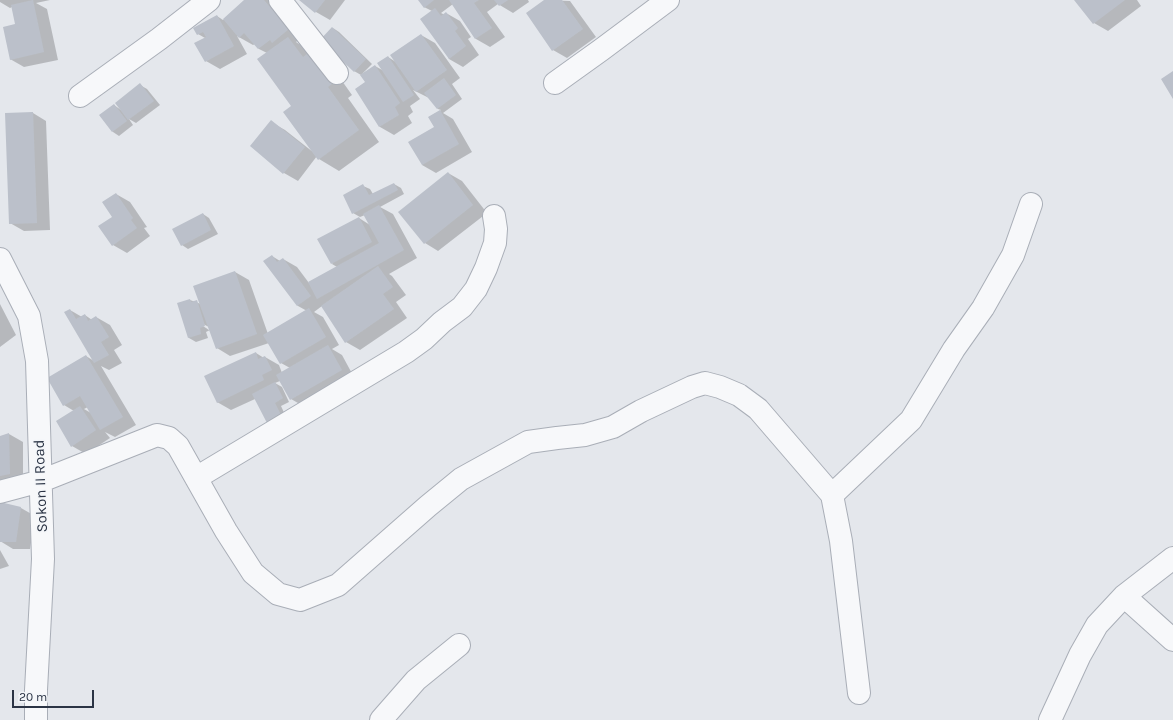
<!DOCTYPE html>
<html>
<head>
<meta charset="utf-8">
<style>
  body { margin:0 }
  #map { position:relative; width:1173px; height:720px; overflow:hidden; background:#e4e7ec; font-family:Karla,sans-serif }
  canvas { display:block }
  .scale { position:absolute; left:12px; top:690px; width:82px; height:18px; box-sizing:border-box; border:2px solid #2b3445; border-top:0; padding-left:5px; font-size:12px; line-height:14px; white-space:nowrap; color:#2b3445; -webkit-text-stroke:3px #f4f6f9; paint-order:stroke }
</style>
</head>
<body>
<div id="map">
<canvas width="1173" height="720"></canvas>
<div class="scale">20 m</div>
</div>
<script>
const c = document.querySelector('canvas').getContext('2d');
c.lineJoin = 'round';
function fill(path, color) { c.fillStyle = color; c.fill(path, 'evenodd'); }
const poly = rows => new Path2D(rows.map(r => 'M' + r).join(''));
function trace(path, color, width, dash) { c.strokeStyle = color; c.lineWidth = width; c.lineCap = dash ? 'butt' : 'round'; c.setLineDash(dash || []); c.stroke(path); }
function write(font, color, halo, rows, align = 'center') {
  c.font = font + ' Karla,sans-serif'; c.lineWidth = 3; c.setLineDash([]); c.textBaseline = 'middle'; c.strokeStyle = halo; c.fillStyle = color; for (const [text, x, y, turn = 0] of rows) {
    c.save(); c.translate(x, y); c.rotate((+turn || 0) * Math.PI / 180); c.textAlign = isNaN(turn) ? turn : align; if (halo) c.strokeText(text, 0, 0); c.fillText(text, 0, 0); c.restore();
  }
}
fill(poly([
  [0,0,50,0,36,3,47,9,58,60,24,67,10,59,16,25,12,7,10,8,0,2],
  [246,0,270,0,302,37,296,42,330,64,352,95,348,98,379,142,339,171,319,159,317,156,298,181,284,173,271,122,285,130,313,152,267,53,259,49,255,44,253,45,237,36,247,54,220,69,206,61,205,38,198,34,217,16,223,20],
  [301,0,345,0,330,20,316,12],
  [419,0,528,0,529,2,513,13,498,4,487,12,505,37,490,47,476,39,453,4,441,13,445,15,446,13,460,21,471,37,468,39,479,55,463,67,449,59,432,11,424,7],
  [546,0,570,1,596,37,567,58,553,50],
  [1075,0,1137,0,1141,6,1108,31,1094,23],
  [333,28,339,32,372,64,362,74,375,66,384,71,388,57,396,62,421,35,435,43,460,78,452,84,462,99,443,113,453,119,472,152,436,173,422,165,435,127,429,117,441,110,438,109,431,99,413,90,420,99,410,106,413,112,408,116,412,123,394,135,380,127,356,89,366,82,361,75,354,71],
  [140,85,147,89,160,105,136,123,129,119,133,125,119,136,113,132,101,115,114,105,121,110],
  [33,113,46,121,50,230,24,231,10,223],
  [448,173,462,181,487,213,438,251,425,243],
  [394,184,401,188,404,194,380,207,393,214,417,258,389,274,392,276,406,295,396,302,407,318,360,350,346,342,322,306,314,312,323,317,339,345,332,349,342,355,355,379,305,407,291,399,280,381,275,383,282,387,289,402,281,406,287,419,255,399,231,410,217,402,256,353,264,358,265,357,279,365,282,373,290,368,281,363,269,343,230,356,217,348,210,330,206,332,208,338,196,342,189,338,178,304,190,300,201,304,235,272,249,280,268,334,307,311,298,306,265,262,272,256,280,261,283,259,297,267,309,283,337,267,332,264,359,218,370,225,365,215,360,217,353,213,363,186,370,189,373,194],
  [201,323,209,327,209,330,200,324],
  [116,194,130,202,147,227,144,228,150,236,127,253,113,245,113,217],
  [203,214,209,218,218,234,188,249,182,245],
  [0,304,16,335,0,347],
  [70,310,82,317,85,315,92,320,96,317,110,325,122,345,114,350,122,363,109,370,101,366,136,425,115,437,105,432,110,438,86,454,72,446,74,411,64,405,86,356,94,361],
  [88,407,91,413,84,409],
  [9,434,23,442,23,482,0,487,0,437],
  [0,503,21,508,35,516,30,549,13,549,0,541],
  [0,550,9,566,0,569]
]), '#0003');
fill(poly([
  [33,0,44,52,10,60,3,27,15,24,11,5],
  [244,0,264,0,289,29,272,43,270,40,258,49,244,33,239,38,223,19],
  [299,0,325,0,315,13],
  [418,0,434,0,424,8],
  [449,0,479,0,474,3,492,28,475,39],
  [494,0,508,0,499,6],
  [544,0,562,0,583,29,552,51,526,13],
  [1074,0,1125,0,1093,24],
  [435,8,441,16,446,12,458,28,455,31,466,46,449,59,420,19],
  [217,15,234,46,205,62,194,43,206,37,203,32,197,35,193,28],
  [332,27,366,59,354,72,320,40],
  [421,34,447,70,416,92,390,55],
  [288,37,303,57,310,52,333,83,328,87,359,130,318,160,283,112,291,106,257,59],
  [388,56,414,95,403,102,377,63],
  [375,65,400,103,395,107,399,115,379,127,355,89,365,82,360,75],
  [1173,71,1173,99,1161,79],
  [444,78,456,95,437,109,424,93],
  [140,83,154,101,128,120,115,103],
  [114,104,127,121,112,132,99,115],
  [440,110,459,144,422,165,408,142,434,127,428,117],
  [33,112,37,223,9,224,5,113],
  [271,120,305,147,283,174,250,146],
  [448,172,473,205,424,244,398,212],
  [394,183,398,190,352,214,343,195,363,184,369,195],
  [116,193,133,218,131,220,137,228,112,246,98,226,112,217,102,202],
  [379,205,404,250,317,299,308,282,379,243,363,214],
  [203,213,211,230,181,246,172,229],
  [359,217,372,242,331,264,317,239],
  [272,255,277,262,283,258,311,296,297,306,263,261],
  [378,266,393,287,383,294,394,309,345,343,321,306],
  [235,271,257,334,216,349,193,286],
  [190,299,191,302,197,300,205,326,200,328,201,334,188,338,177,303],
  [309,308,326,337,280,364,263,335],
  [70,309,76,319,85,314,88,321,96,316,109,337,101,342,109,355,94,363,64,312],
  [328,345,342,370,290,400,276,375],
  [256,352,258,359,265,356,272,370,262,375,264,380,217,403,204,376],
  [86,355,123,417,100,430,80,396,63,406,47,378],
  [275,382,283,398,275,403,281,415,267,423,252,394],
  [80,406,96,430,71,447,56,421],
  [9,433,10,474,0,476,0,436],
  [0,502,21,507,16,542,0,542]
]), '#bbc0ca');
const minor = poly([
  [280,0,337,73],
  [555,83,601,50,668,0],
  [80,96,159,39,209,0],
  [0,259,29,316,37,361,43,559,36,690,36,720],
  [196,478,406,352,424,339,442,322,462,307,476,289,486,268,495,243,496,229,494,216],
  [0,492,41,481,157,435,169,438,178,446,226,531,253,573,278,594,300,600,338,585,428,506,461,479,528,442,557,438,585,435,613,427,641,411,692,387,705,383,720,387,739,395,758,409,832,495,841,541,859,693],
  [832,495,911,420,954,349,983,308,1013,255,1031,204],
  [1124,596,1173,640],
  [381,720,416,680,459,645],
  [1050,720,1080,655,1097,625,1124,596,1173,558]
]);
trace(minor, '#a9aeb7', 24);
trace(minor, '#f7f8fa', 22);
write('15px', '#2b3445', '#f4f6f9', [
  ["Sokon II Road",41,486,-92]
]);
</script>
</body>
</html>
